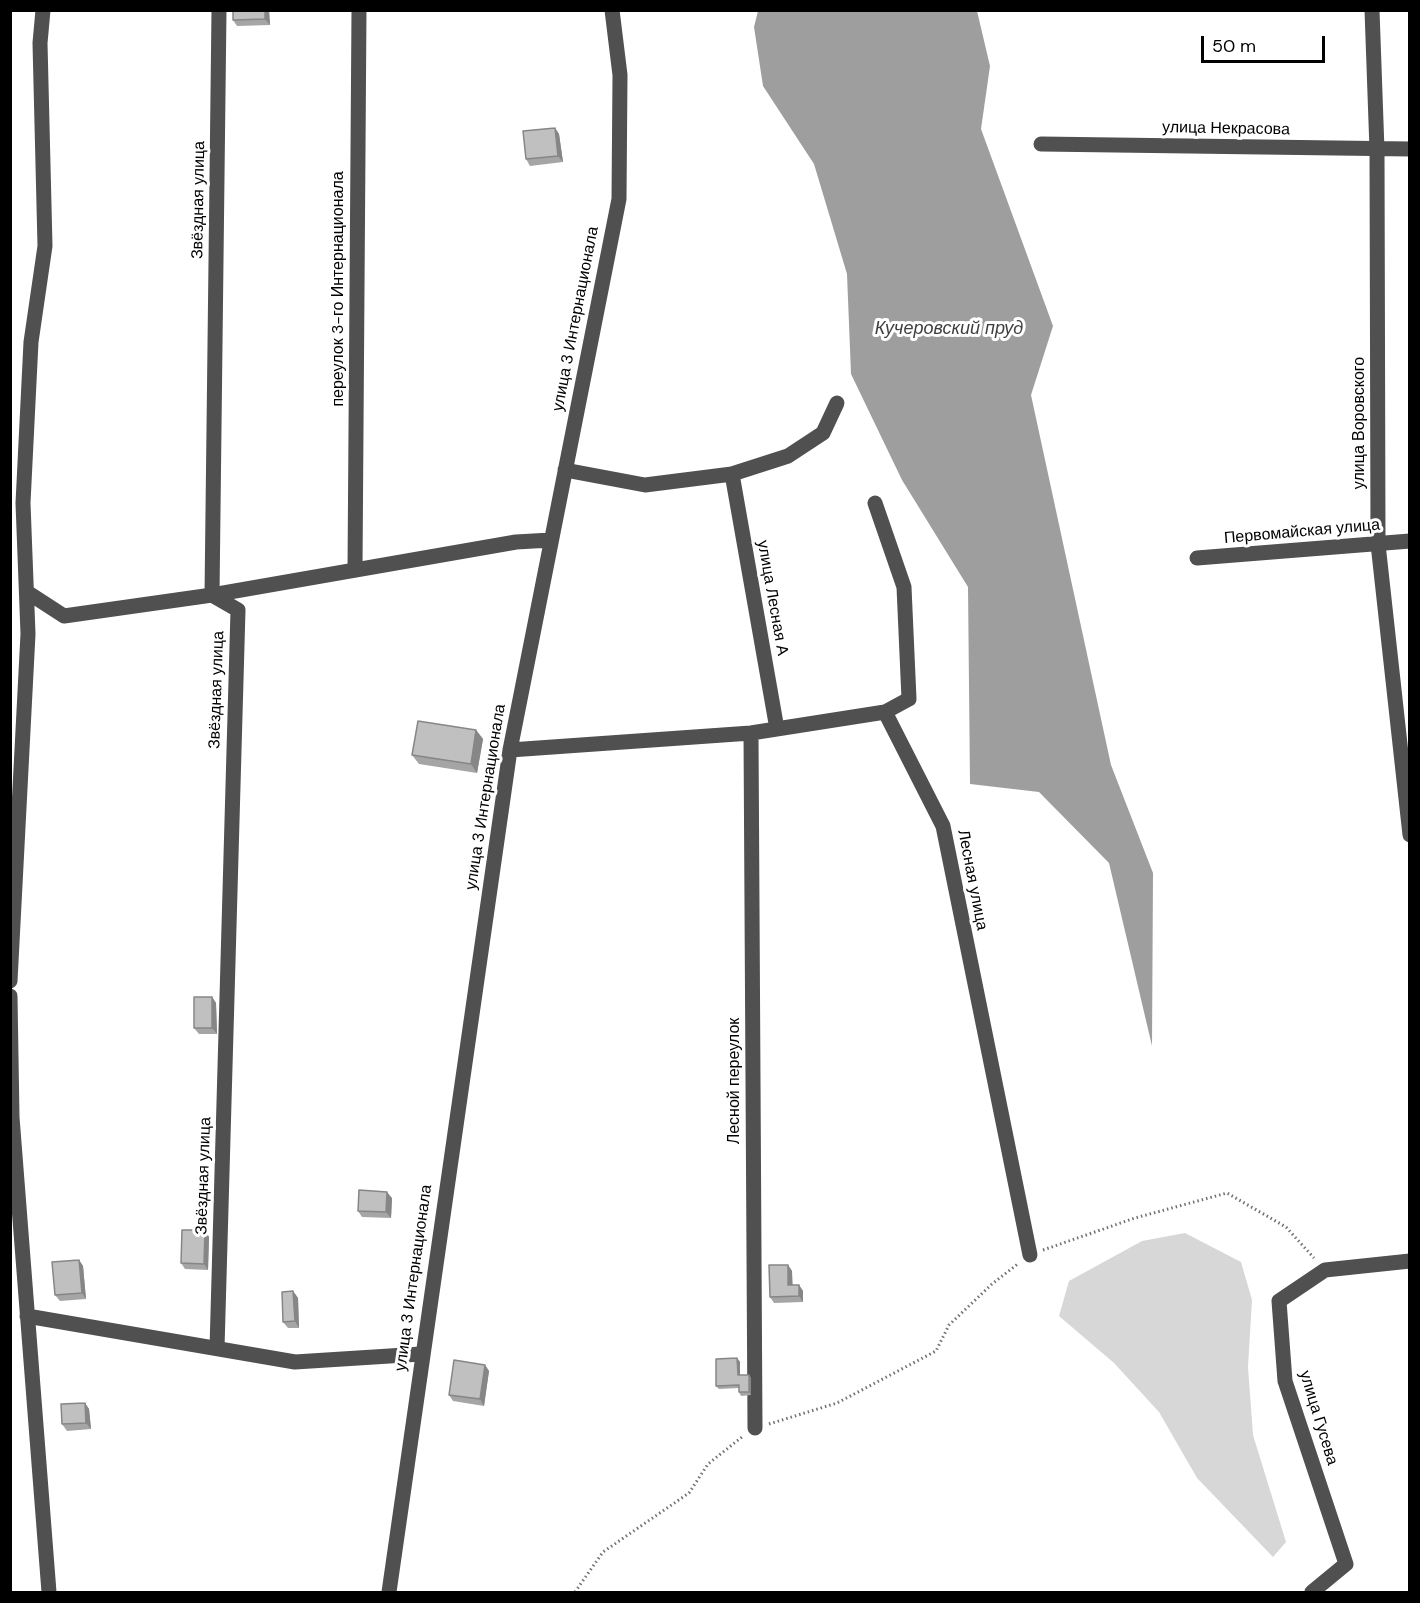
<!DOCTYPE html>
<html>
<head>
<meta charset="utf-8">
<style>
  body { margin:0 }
  #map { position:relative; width:1420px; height:1603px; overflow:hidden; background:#fff; font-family:"DM Sans",sans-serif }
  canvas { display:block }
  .frame { position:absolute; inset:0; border:12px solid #000; pointer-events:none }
  .scale { position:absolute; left:1201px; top:36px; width:124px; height:27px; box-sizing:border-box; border:3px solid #000; border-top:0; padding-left:8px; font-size:18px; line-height:21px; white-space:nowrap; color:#000; -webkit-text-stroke:4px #fff; paint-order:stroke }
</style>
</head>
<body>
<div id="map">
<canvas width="1420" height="1603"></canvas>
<div class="frame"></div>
<div class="scale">50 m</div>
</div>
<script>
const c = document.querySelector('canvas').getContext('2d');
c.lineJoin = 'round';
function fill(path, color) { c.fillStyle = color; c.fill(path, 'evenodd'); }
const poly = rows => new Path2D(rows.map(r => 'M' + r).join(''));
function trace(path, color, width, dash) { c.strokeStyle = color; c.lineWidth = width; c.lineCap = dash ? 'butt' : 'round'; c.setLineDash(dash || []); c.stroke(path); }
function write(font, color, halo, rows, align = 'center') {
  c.font = font + ' "DM Sans",sans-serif'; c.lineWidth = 6; c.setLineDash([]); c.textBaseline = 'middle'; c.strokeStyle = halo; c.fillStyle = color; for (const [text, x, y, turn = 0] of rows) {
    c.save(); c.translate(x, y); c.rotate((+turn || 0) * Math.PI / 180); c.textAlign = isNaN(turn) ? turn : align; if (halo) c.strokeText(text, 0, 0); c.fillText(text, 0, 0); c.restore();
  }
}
fill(poly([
  [1185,1233,1241,1262,1252,1300,1248,1367,1253,1435,1286,1542,1273,1557,1197,1478,1159,1412,1114,1363,1059,1316,1069,1281,1142,1241]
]), '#d7d7d7');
fill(poly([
  [758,11,977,11,990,66,981,129,1053,326,1031,395,1111,765,1153,873,1152,1046,1109,863,1039,792,970,784,968,587,902,480,851,374,847,274,814,164,763,86,754,27]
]), '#9e9e9e');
trace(poly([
  [1043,1250,1135,1218,1227,1193,1286,1227,1314,1258],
  [769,1424,837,1403,936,1351,949,1325,992,1284,1019,1263],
  [575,1592,603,1552,689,1493,708,1464,742,1437]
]), '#727272', 3, [1.5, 3]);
trace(poly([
  [1372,10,1377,150,1378,544,1410,835],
  [1041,144,1410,149],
  [565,470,645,485,732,474,788,456,823,433,837,403],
  [732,474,777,729],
  [875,503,904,587,909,699,885,712,943,826,1030,1255],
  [1197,558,1410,541],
  [355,568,359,10],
  [27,592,64,616,212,595,516,542,551,540],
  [751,733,755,1428],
  [510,750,751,733,885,712],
  [10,981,28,634,23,503,31,342,45,246,40,43,43,10],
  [10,996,12,1117,49,1592],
  [27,1316,295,1362,421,1354],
  [217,1348,238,610,212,595,219,10],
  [389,1592,510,750,619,199,620,75,612,10],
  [1312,1592,1346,1564,1285,1381,1279,1301,1325,1270,1410,1261]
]), '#505050', 15);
fill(poly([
  [269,10,270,25,237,26,233,20],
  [555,128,559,134,563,162,530,166,526,159],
  [476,730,483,739,477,773,419,764,412,755],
  [212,997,216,1003,217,1034,199,1034,194,1028],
  [392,1198,391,1218,362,1217,358,1211],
  [205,1230,209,1237,208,1270,185,1269,181,1263],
  [79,1260,83,1266,86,1299,60,1301,55,1295],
  [788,1265,792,1271,792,1285,799,1285,803,1291,803,1302,774,1303,770,1297],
  [293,1291,298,1298,299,1328,288,1328,283,1322],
  [737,1358,740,1362,740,1375,749,1375,751,1378,751,1395,741,1396,739,1392,739,1388,719,1389,716,1386],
  [485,1365,489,1371,484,1406,453,1401,449,1395],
  [85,1403,89,1409,91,1429,67,1431,62,1424]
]), '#a5a5a5');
fill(poly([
  [265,10,269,10,270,25,265,19],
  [555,128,559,134,563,162,558,156],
  [476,730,483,739,477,773,471,764],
  [212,997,216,1003,217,1034,212,1028],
  [387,1192,392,1198,391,1218,386,1212],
  [205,1230,209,1237,208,1270,204,1264],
  [79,1260,83,1266,86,1299,82,1293],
  [788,1265,792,1271,793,1292,788,1285],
  [799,1285,803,1291,803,1302,799,1296],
  [293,1291,298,1298,299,1328,295,1321],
  [737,1358,740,1362,740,1378,738,1375],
  [485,1365,489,1371,484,1406,480,1399],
  [749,1375,751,1378,751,1395,749,1392],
  [85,1403,89,1409,91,1429,86,1423]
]), '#868686');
const building = poly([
  [233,10,265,10,265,19,233,20,233,10],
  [555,128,558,156,526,159,523,131,555,128],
  [418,721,476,730,471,764,412,755,418,721],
  [194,997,212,997,212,1028,194,1028,194,997],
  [359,1190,387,1192,386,1212,358,1211,359,1190],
  [182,1230,205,1230,204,1264,181,1263,182,1230],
  [79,1260,82,1293,55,1295,52,1262,79,1260],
  [769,1265,788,1265,788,1285,799,1285,799,1296,770,1297,769,1265],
  [293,1291,295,1321,283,1322,282,1292,293,1291],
  [737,1358,738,1375,749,1375,749,1392,739,1392,739,1385,716,1386,716,1359,737,1358],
  [454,1360,485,1365,480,1399,449,1395,454,1360],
  [85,1403,86,1423,62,1424,61,1404,85,1403]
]);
fill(building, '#c0c0c0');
trace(building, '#868686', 1.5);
write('16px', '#000', '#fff', [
  ["улица Некрасова",1226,129,1],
  ["Звёздная улица",199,200,-89],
  ["переулок 3-го Интернационала",339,289,-90],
  ["улица 3 Интернационала",576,319,-79],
  ["улица Воровского",1360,423,-90],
  ["Первомайская улица",1302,532,-5],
  ["улица Лесная А",772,598,80],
  ["Звёздная улица",217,690,-88],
  ["улица 3 Интернационала",486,797,-81],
  ["Лесная улица",972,880,79],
  ["Лесной переулок",735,1081,-90],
  ["Звёздная улица",204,1176,-88],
  ["улица 3 Интернационала",414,1278,-82],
  ["улица Гусева",1318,1418,73]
]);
write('italic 18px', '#3f3f3f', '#fff', [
  ["Кучеровский пруд",949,329]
]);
</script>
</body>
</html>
